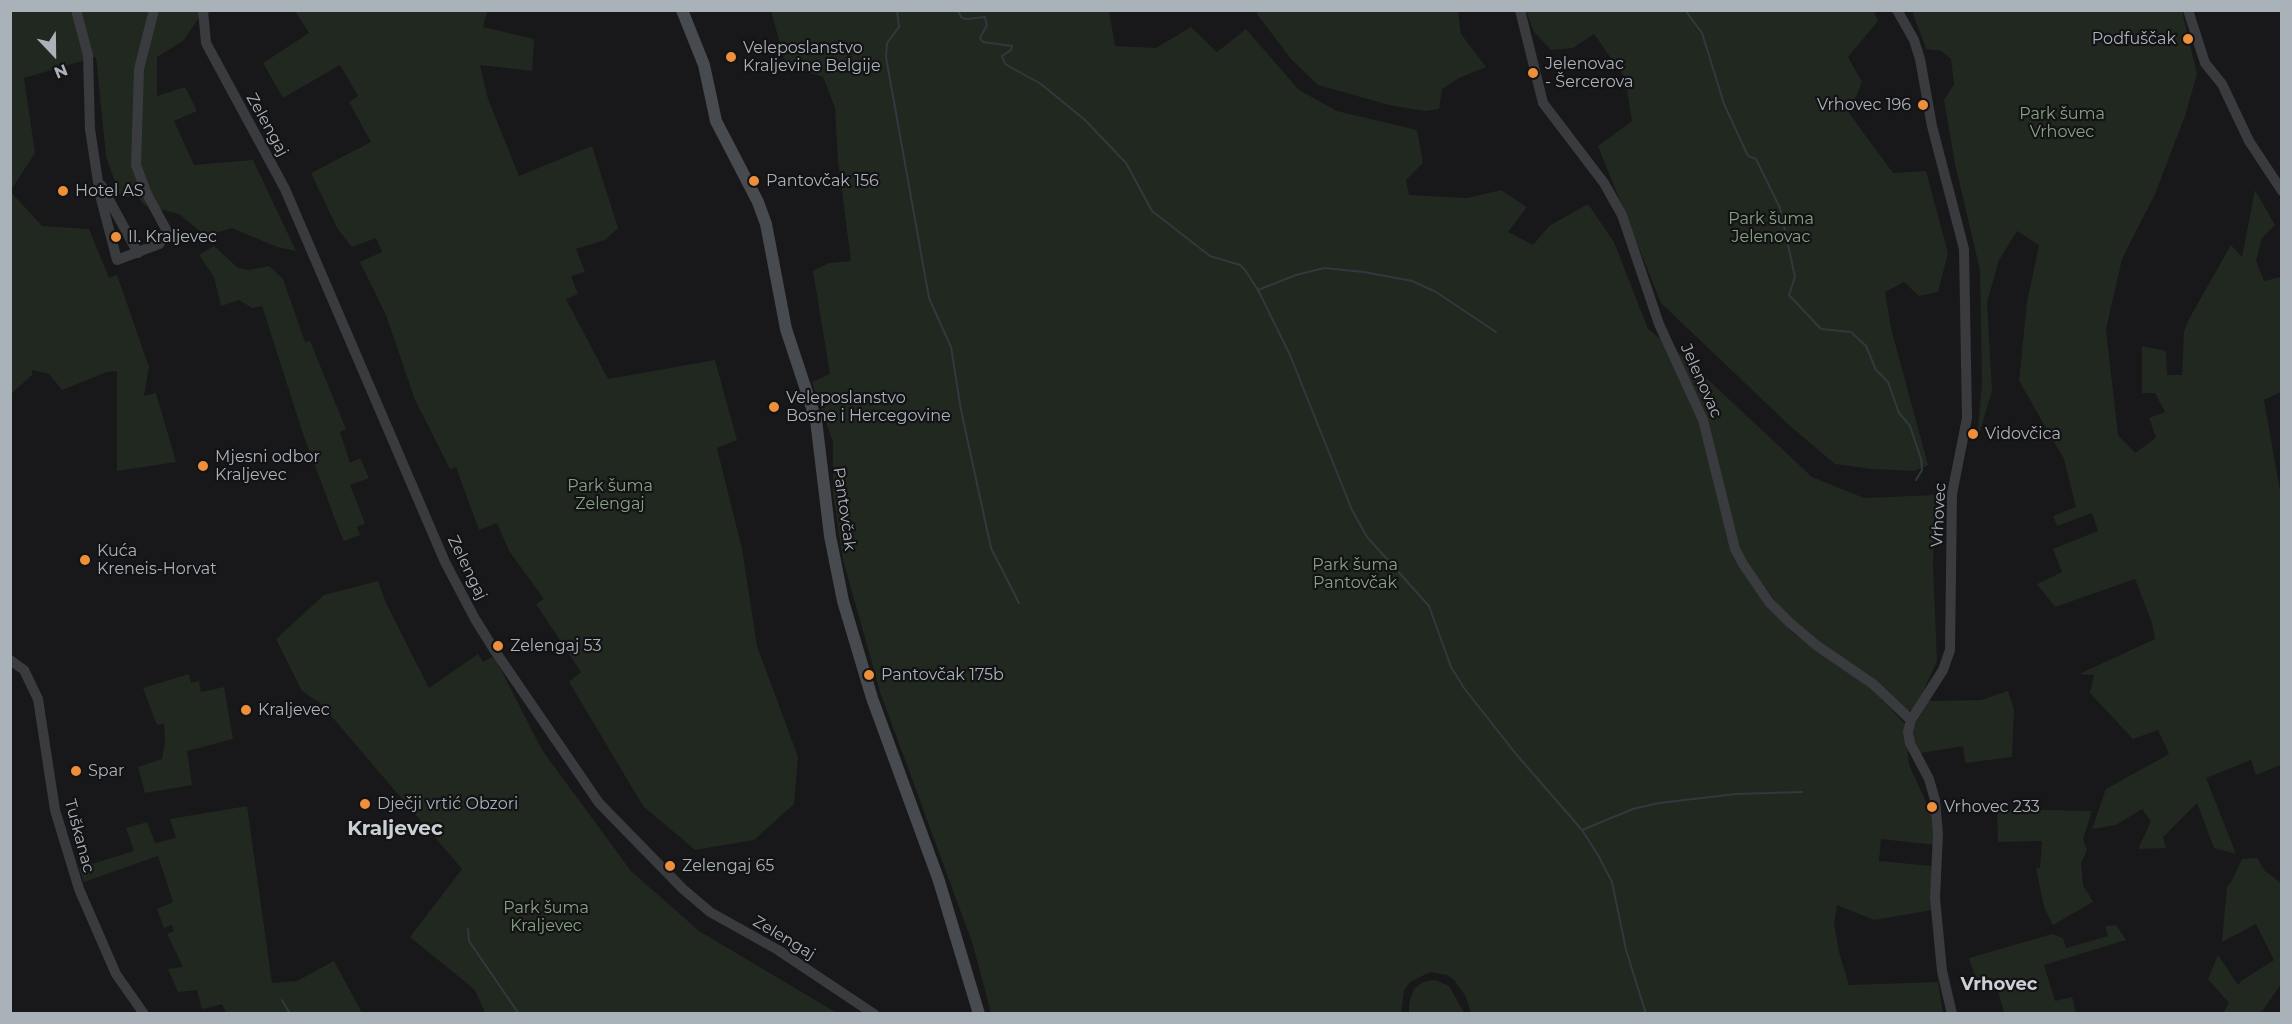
<!DOCTYPE html>
<html>
<head>
<meta charset="utf-8">
<style>
  body { margin:0 }
  #map { position:relative; width:2292px; height:1024px; overflow:hidden; background:#18181a; font-family:Montserrat,sans-serif }
  canvas { display:block }
  .frame { position:absolute; inset:0; border:12px solid #aab2b9; pointer-events:none }
  .north { position:absolute; left:24px; top:24px; width:60px; height:60px; -webkit-text-stroke:4px #131315; paint-order:stroke; rotate:158deg; font-size:16px; font-weight:700; line-height:24px; text-align:center; color:#aab2b9 }
  .north::after { content:''; display:block; margin:auto; width:21px; height:27px; background:#aab2b9; clip-path:polygon(50% 0,100% 100%,50% 72%,0 100%) }
</style>
</head>
<body>
<div id="map">
<canvas width="2292" height="1024"></canvas>
<div class="frame"></div>
<div class="north">N</div>
</div>
<script>
const c = document.querySelector('canvas').getContext('2d');
c.lineJoin = 'round';
function fill(path, color) { c.fillStyle = color; c.fill(path, 'evenodd'); }
const poly = rows => new Path2D(rows.map(r => 'M' + r).join(''));
function trace(path, color, width, dash) { c.strokeStyle = color; c.lineWidth = width; c.lineCap = dash ? 'butt' : 'round'; c.setLineDash(dash || []); c.stroke(path); }
function write(font, color, halo, rows, align = 'center') {
  c.font = font + ' Montserrat,sans-serif'; c.lineWidth = 4.5; c.setLineDash([]); c.textBaseline = 'middle'; c.strokeStyle = halo; c.fillStyle = color; for (const [text, x, y, turn = 0] of rows) {
    c.save(); c.translate(x, y); c.rotate((+turn || 0) * Math.PI / 180); c.textAlign = isNaN(turn) ? turn : align; if (halo) c.strokeText(text, 0, 0); c.fillText(text, 0, 0); c.restore();
  }
}
fill(poly([
  [11,11,214,11,199,18,183,41,157,57,157,96,185,87,197,111,174,121,194,165,253,160,296,251,277,247,232,228,206,236,179,214,144,205,136,194,121,199,106,156,96,57,24,78,35,153,11,190],
  [295,11,487,11,483,27,534,39,532,71,480,65,488,99,519,176,592,146,618,228,605,240,576,249,585,272,571,276,578,294,566,299,608,379,715,360,737,440,717,448,742,549,757,646,798,757,794,804,754,840,695,850,643,806,569,682,581,672,536,604,544,599,509,551,497,523,479,530,456,467,450,469,415,400,386,315,360,262,382,252,376,238,352,247,337,228,311,173,371,142,349,102,358,96,340,65,283,98,263,63,309,33],
  [771,11,1109,11,1115,46,1156,48,1191,27,1217,52,1246,29,1299,90,1337,111,1417,130,1423,163,1406,180,1409,195,1467,198,1501,190,1527,207,1508,232,1533,245,1549,226,1588,204,1614,242,1648,329,1686,359,1812,477,1864,498,1935,495,1933,565,1937,661,1917,705,1907,713,1866,673,1824,648,1790,620,1745,561,1737,543,1703,415,1697,417,1734,551,1771,608,1793,633,1869,686,1905,724,1909,765,1934,819,1936,845,1881,839,1879,861,1932,866,1931,885,1928,886,1931,887,1932,910,1874,920,1837,905,1834,923,1839,952,1849,985,1938,982,1943,1013,1471,1013,1466,997,1454,980,1447,975,1430,972,1410,982,1404,990,1401,1013,991,1013,973,945,880,692,843,560,833,493,833,442,812,382,830,374,813,271,829,263,851,261,838,161,835,108,823,77,786,65],
  [1258,11,1458,11,1461,34,1486,67,1459,78,1442,89,1439,109,1425,111,1389,105,1318,85,1291,59,1257,14],
  [1526,11,1874,11,1878,21,1848,57,1862,82,1849,113,1893,173,1926,171,1948,253,1938,292,1919,296,1904,282,1885,292,1891,328,1928,465,1915,471,1871,469,1835,464,1790,426,1661,303,1598,146,1632,121,1625,78,1594,34,1573,48,1551,50,1534,32],
  [1912,11,2182,11,2197,74,2185,116,2155,194,2122,259,2106,329,2118,435,2135,453,2156,438,2149,418,2165,412,2155,393,2142,393,2142,346,2166,351,2167,375,2182,375,2184,332,2189,319,2231,245,2242,257,2255,190,2275,225,2262,238,2256,261,2264,281,2281,277,2281,392,2264,400,2281,496,2281,765,2256,775,2251,760,2206,778,2236,854,2214,848,2197,803,2163,837,2166,848,2138,849,2151,821,2142,809,2116,825,2092,829,2106,789,2169,754,2158,730,2133,739,2090,693,2094,675,2079,674,2155,639,2152,623,2135,579,2055,607,2037,584,2062,572,2053,549,2098,531,2092,513,2057,526,2053,516,2076,507,2064,459,2019,381,2027,302,2039,245,2017,231,1999,260,1987,302,1992,391,1977,441,1982,384,1980,270,1955,164,1944,100,1954,84,1951,59,1941,51,1926,49],
  [11,192,42,226,89,229,109,278,117,275,149,367,144,396,156,393,176,462,117,471,117,371,107,372,62,390,49,374,32,370,32,375,11,394],
  [214,246,238,268,249,270,269,266,283,279,305,342,310,341,346,429,340,432,350,463,360,458,369,478,350,485,365,523,357,527,360,535,344,541,339,530,303,434,262,306,252,308,239,300,221,306,214,277,199,255],
  [378,581,386,603,429,688,478,654,483,662,494,656,542,750,631,871,699,931,837,1013,485,1013,475,990,410,937,462,869,320,703,302,691,276,639,324,595],
  [189,674,191,683,199,681,201,692,224,687,233,739,187,751,192,785,145,793,138,767,162,759,165,742,164,724,157,725,143,688],
  [2008,691,2014,709,2012,757,1965,763,1963,746,1921,753,1914,739,1914,726,1929,701,1981,700],
  [247,806,272,983,297,981,334,961,362,1013,226,1013,222,1004,202,1009,197,990,178,992,168,969,183,967,167,934,174,931,172,925,164,928,157,909,173,902,158,856,84,882,79,868,134,851,126,828,147,822,155,843,176,838,170,819],
  [1997,809,2092,811,2083,839,2087,850,2081,863,2083,885,2093,902,2053,925,2044,907,2036,868,2040,868,2042,841,1998,842],
  [2257,858,2265,871,2281,883,2281,984,2261,1013,2223,1013,2229,1003,2208,979,2218,955,2238,985,2241,981,2274,960,2256,924,2222,942,2227,886,2230,884,2242,859],
  [2116,925,2126,940,2044,965,2055,1001,2072,997,2076,1013,2000,1013,2004,1012,1994,978,1977,982,1969,958,2052,934,2063,938,2066,948,2108,936,2105,926],
  [1435,980,1449,986,1464,1013,1409,1013,1409,1003,1414,989,1423,982]
]), '#202820');
trace(poly([
  [897,10,899,27,887,43,886,57,929,298,951,347,961,410,991,548,1019,603],
  [957,10,962,18,967,19,985,17,987,25,980,38,983,42,1012,46,1011,50,1002,56,1005,64,1041,84,1085,120,1126,163,1152,211,1210,256,1240,265,1245,270,1258,290,1290,355,1352,510,1367,537,1429,606,1451,667,1464,688,1516,754,1582,830,1598,855,1612,882,1626,950,1646,1014],
  [1685,10,1702,33,1724,104,1748,156,1756,159,1780,208,1795,277,1789,295,1821,329,1851,332,1866,346,1876,370,1888,382,1899,413,1910,426,1921,459,1922,470,1916,480],
  [1258,290,1296,275,1324,268,1364,272,1412,281,1436,292,1496,332],
  [1582,830,1633,809,1659,803,1736,794,1802,792],
  [468,929,469,941,519,1014],
  [282,1000,290,1014]
]), '#2e3a3d', 2);
trace(poly([
  [76,10,88,55,90,129,100,195,117,260,159,244,168,233,147,194,136,165,139,69,154,10],
  [203,10,206,43,285,189,445,562,475,619,495,651,599,803,683,889,710,912,778,950,874,1014],
  [1520,10,1543,103,1604,183,1622,215,1659,324,1703,420,1735,549,1743,564,1769,602,1789,622,1816,645,1873,684,1911,720],
  [1897,10,1914,40,1920,59,1932,126,1964,249,1967,418,1952,494,1950,650,1943,670,1911,720,1908,732,1910,743,1929,779,1935,800,1938,834,1935,898,1942,971,1952,1014],
  [2188,10,2205,63,2222,84,2249,141,2282,191],
  [101,185,138,253],
  [10,660,24,670,38,699,55,810,79,889,116,974,144,1014]
]), '#393b3f', 10);
trace(poly([
  [682,10,704,65,716,121,758,202,766,224,786,329,816,420,830,536,843,601,872,698,939,881,979,1014]
]), '#474a4e', 12);
for (const [x, y, r, color] of [
  [2188,39,6,"#ee8f3b"],
  [731,57,6,"#ee8f3b"],
  [1533,73,6,"#ee8f3b"],
  [1923,105,6,"#ee8f3b"],
  [754,181,6,"#ee8f3b"],
  [63,191,6,"#ee8f3b"],
  [116,237,6,"#ee8f3b"],
  [774,407,6,"#ee8f3b"],
  [1973,434,6,"#ee8f3b"],
  [203,466,6,"#ee8f3b"],
  [85,560,6,"#ee8f3b"],
  [498,646,6,"#ee8f3b"],
  [869,675,6,"#ee8f3b"],
  [246,710,6,"#ee8f3b"],
  [76,771,6,"#ee8f3b"],
  [365,804,6,"#ee8f3b"],
  [1932,807,6,"#ee8f3b"],
  [670,866,6,"#ee8f3b"]
]) { const dot = new Path2D(); dot.arc(x, y, r, 0, 2 * Math.PI); c.fillStyle = color; c.fill(dot); trace(dot, '#131315', 2); }
write('16px', '#aab2b9', '#131315', [
  ["Podfuščak",2176,39,"right"],
  ["Veleposlanstvo",743,48],
  ["Kraljevine Belgije",743,66],
  ["Jelenovac",1545,64],
  ["- Šercerova",1545,82],
  ["Vrhovec 196",1911,105,"right"],
  ["Pantovčak 156",766,181],
  ["Hotel AS",75,191],
  ["II. Kraljevec",128,237],
  ["Veleposlanstvo",786,398],
  ["Bosne i Hercegovine",786,416],
  ["Vidovčica",1985,434],
  ["Mjesni odbor",215,457],
  ["Kraljevec",215,475],
  ["Kuća",97,551],
  ["Kreneis-Horvat",97,569],
  ["Zelengaj 53",510,646],
  ["Pantovčak 175b",881,675],
  ["Kraljevec",258,710],
  ["Spar",88,771],
  ["Dječji vrtić Obzori",377,804],
  ["Vrhovec 233",1944,807],
  ["Zelengaj 65",682,866]
], 'left');
write('16px', '#86a382', '#131315', [
  ["Park šuma",2062,114],
  ["Vrhovec",2062,132],
  ["Park šuma",1771,219],
  ["Jelenovac",1771,237],
  ["Park šuma",610,486],
  ["Zelengaj",610,504],
  ["Park šuma",1355,565],
  ["Pantovčak",1355,583],
  ["Park šuma",546,908],
  ["Kraljevec",546,926]
]);
write('16px', '#aab2b9', '#131315', [
  ["Zelengaj",267,125,61],
  ["Jelenovac",1701,381,66],
  ["Pantovčak",844,509,82],
  ["Vrhovec",1939,515,-87],
  ["Zelengaj",467,568,64],
  ["Tuškanac",79,836,75],
  ["Zelengaj",784,938,31]
]);
write('bold 18px', '#cbd0d5', '#131315', [
  ["Vrhovec",1999,985]
]);
write('bold 20px', '#cbd0d5', '#131315', [
  ["Kraljevec",395,829]
]);
</script>
</body>
</html>
